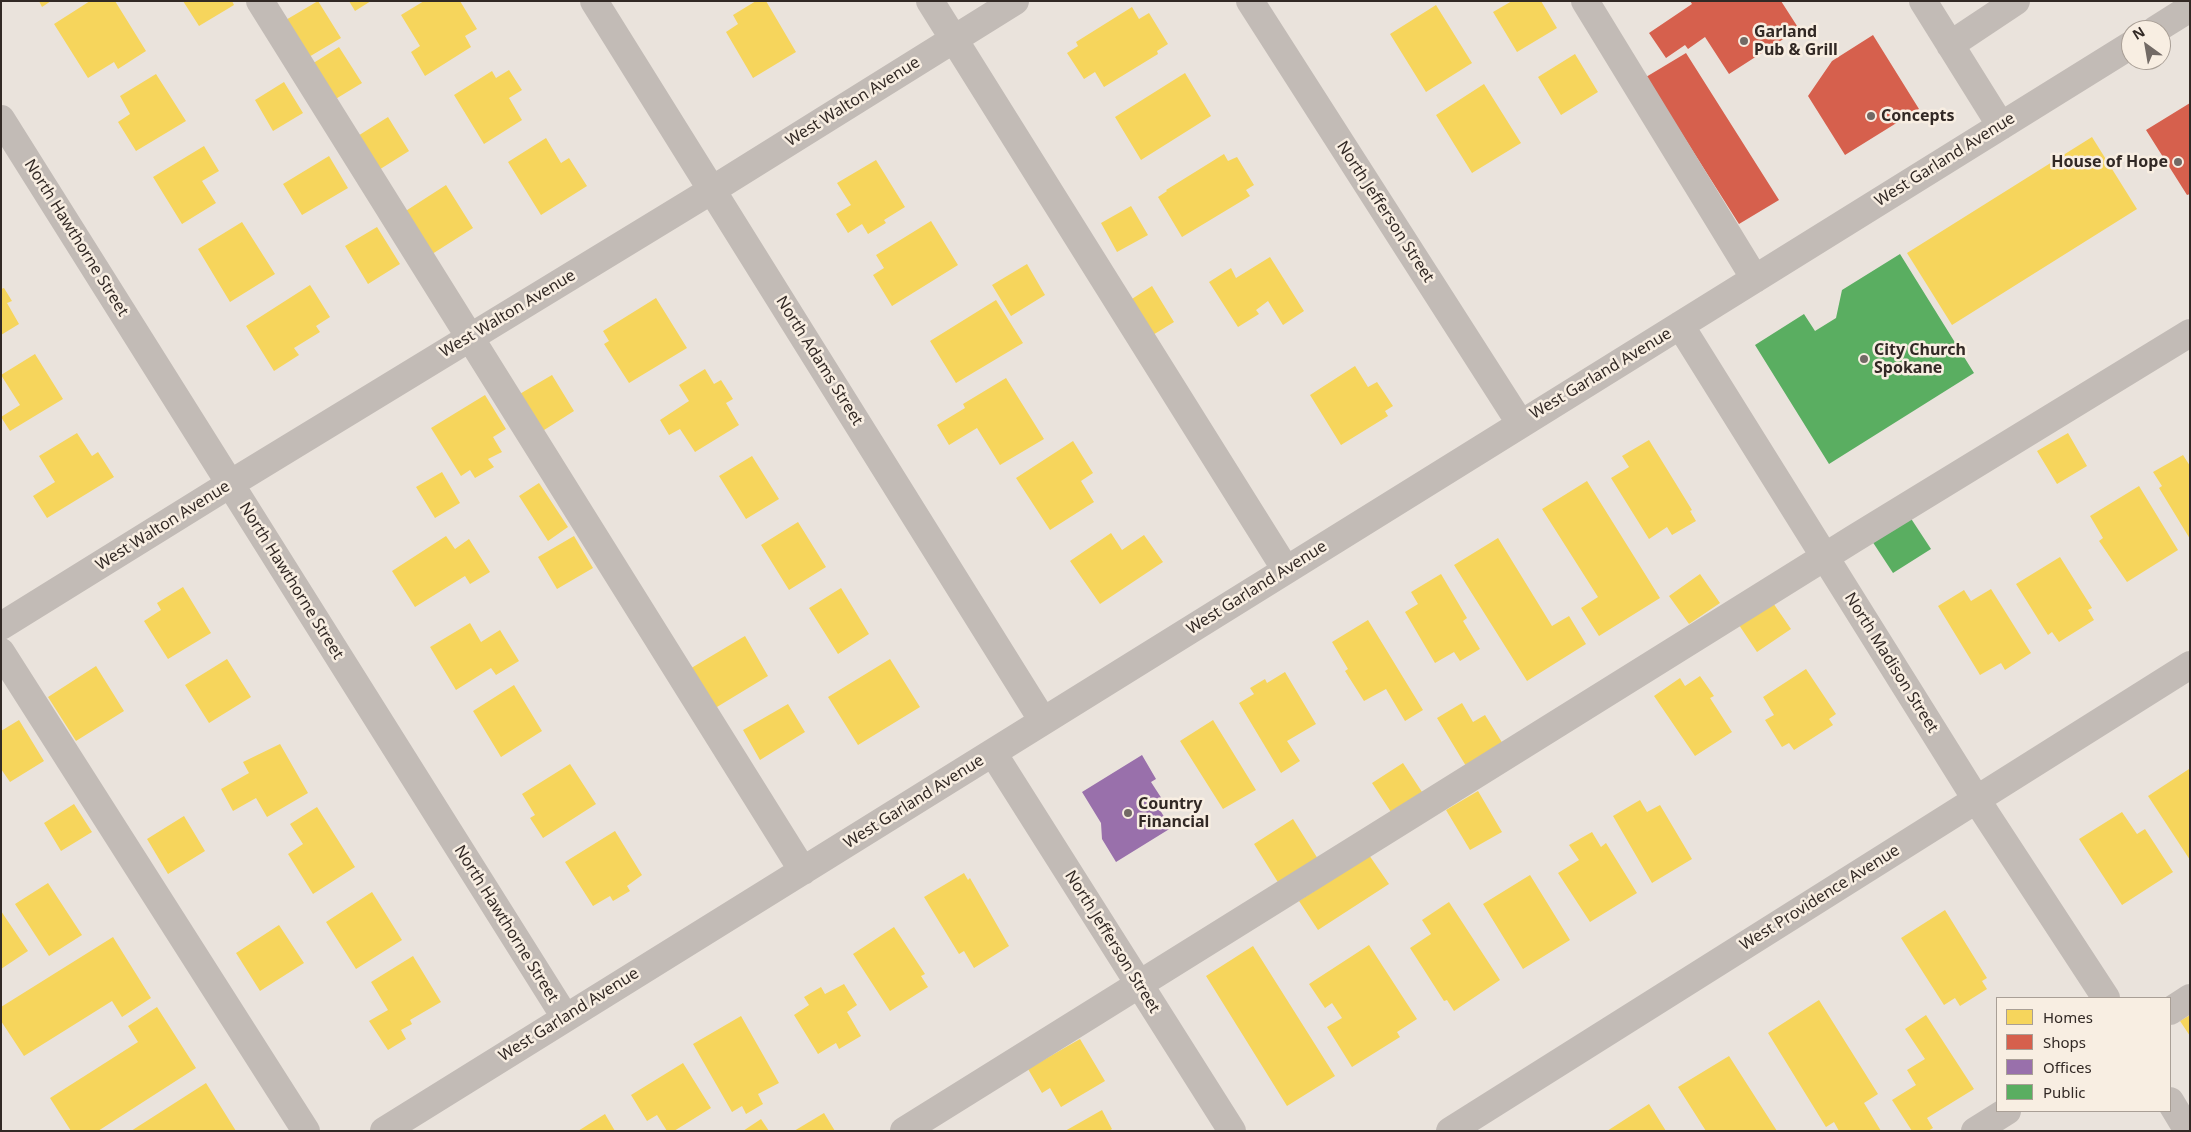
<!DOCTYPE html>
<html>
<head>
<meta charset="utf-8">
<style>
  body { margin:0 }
  #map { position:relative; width:2191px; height:1132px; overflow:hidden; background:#eae3dc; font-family:"Noto Sans",sans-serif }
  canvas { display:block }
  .frame { position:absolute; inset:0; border:2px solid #322925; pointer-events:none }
  .legend { position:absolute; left:1996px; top:997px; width:175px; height:115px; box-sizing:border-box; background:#f8eee2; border:1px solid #a99f96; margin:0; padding:6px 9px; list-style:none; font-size:15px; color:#322925 }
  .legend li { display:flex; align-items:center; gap:10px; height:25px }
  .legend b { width:25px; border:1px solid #a99f96 }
  .north { position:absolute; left:2121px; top:20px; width:50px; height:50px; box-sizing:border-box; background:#f8eee2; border:1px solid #a99f96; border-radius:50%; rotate:328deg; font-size:14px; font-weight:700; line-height:20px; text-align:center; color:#322925 }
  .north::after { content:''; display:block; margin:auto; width:18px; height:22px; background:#726a65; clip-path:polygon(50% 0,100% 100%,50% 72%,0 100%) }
</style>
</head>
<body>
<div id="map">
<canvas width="2191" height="1132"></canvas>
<div class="frame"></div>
<ul class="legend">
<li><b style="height:14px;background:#f6d55c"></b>Homes</li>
<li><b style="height:14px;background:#d6604d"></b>Shops</li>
<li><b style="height:14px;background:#9970ab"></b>Offices</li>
<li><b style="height:14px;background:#5aae61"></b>Public</li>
</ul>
<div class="north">N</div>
</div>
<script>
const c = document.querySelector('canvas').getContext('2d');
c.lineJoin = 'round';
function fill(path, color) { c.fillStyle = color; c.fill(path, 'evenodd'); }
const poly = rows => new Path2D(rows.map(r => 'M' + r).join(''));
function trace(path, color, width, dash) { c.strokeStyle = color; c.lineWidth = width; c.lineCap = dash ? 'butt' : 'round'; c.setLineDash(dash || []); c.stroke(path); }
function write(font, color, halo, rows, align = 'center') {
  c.font = font + ' "Noto Sans",sans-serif'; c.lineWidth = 5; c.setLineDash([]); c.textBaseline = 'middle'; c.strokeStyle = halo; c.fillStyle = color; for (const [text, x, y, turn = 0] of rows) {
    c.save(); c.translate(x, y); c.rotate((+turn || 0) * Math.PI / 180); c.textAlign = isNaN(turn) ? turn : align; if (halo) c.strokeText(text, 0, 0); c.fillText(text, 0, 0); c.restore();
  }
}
fill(poly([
  [39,1,51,1,42,7],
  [90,1,115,1,146,51,118,69,114,62,88,78,54,24],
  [183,1,232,1,234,5,199,26],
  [318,1,341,38,302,61,279,24],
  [349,1,371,1,355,11],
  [424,1,460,1,477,29,465,36,471,47,425,76,411,52,420,46,401,15],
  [756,1,766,1,796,52,753,78,726,32,738,24,733,15],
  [1512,1,1541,1,1557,28,1517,52,1493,12],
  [1436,5,1472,63,1426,92,1390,34],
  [1132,7,1139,19,1149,13,1168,44,1157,51,1158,54,1104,87,1095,72,1084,79,1067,53,1078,46,1076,42],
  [339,47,362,83,329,103,307,67],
  [1575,54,1598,92,1561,115,1538,77],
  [509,70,522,90,509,98,522,120,484,144,454,95,492,71,496,78],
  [1185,73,1211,116,1141,160,1115,117],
  [156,74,186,121,136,151,118,122,130,114,120,96],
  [284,82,303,113,273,131,255,100],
  [1484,84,1521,143,1472,173,1436,115],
  [388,117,409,151,374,173,353,139],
  [2092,137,2137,209,1952,325,1907,253],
  [546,138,561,163,569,158,587,186,541,215,508,162],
  [204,146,219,171,202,181,216,203,182,224,153,177],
  [1224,154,1228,161,1237,157,1254,185,1246,190,1250,196,1182,237,1158,197,1167,191,1166,190],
  [329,156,348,188,302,215,283,184],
  [876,160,905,207,884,220,886,223,868,234,862,224,848,233,836,214,851,205,837,183],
  [446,185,473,228,429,256,401,214],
  [1131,206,1148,235,1117,252,1101,223],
  [931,221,958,265,892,306,873,275,884,268,876,255],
  [242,222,275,274,230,302,198,249],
  [377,227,400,264,368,284,345,246],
  [1270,257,1304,311,1283,325,1268,301,1256,310,1259,314,1238,327,1209,282,1231,268,1236,278],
  [1027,264,1045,295,1011,316,992,285],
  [310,285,330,317,316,326,320,332,294,348,299,355,274,371,246,326],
  [1152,286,1174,322,1143,341,1121,306],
  [4,288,12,301,7,303,19,324,1,335,1,289],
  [656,298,687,348,629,383,604,344,609,341,603,331],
  [996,300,1023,343,956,383,930,341],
  [35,354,63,399,10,431,1,417,20,405,1,375],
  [1355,366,1368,387,1377,382,1393,406,1385,411,1388,416,1341,445,1310,395],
  [705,369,714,384,721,380,733,399,726,403,739,425,695,452,680,429,669,435,660,420,689,401,679,385],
  [552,375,574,411,541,432,518,395],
  [1006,378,1044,439,1000,465,977,428,949,445,937,425,965,408,963,404],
  [485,395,506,429,493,437,502,452,488,459,494,467,475,478,470,470,461,476,431,428],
  [77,433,92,456,98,452,114,477,47,518,33,496,55,482,39,456],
  [2068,433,2087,466,2057,484,2037,451],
  [1649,440,1692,510,1690,511,1696,521,1672,535,1667,527,1649,539,1611,478,1629,467,1622,456],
  [1073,441,1093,473,1081,481,1094,502,1050,530,1016,478],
  [2183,455,2190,466,2190,539,2159,488,2162,486,2153,472],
  [752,456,779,499,746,519,719,476],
  [442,472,460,503,435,518,416,487],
  [1587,481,1660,598,1599,636,1581,608,1598,597,1542,509],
  [539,483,568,527,548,541,519,496],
  [2139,486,2178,550,2127,582,2099,541,2103,538,2090,516],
  [798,522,826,567,789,590,761,545],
  [1111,533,1122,550,1144,535,1163,562,1100,604,1070,561],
  [446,536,455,549,469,539,490,572,470,584,465,576,415,607,392,571],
  [574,536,593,568,557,589,538,557],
  [1498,538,1552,626,1569,616,1586,644,1527,681,1454,565],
  [2060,557,2092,608,2088,610,2094,620,2059,642,2052,632,2048,635,2016,584],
  [1441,574,1467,618,1463,621,1480,649,1460,661,1454,652,1435,663,1405,612,1418,604,1411,592],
  [1700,574,1720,603,1689,624,1669,596],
  [183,587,211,633,168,659,144,621,161,610,157,603],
  [841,588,869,634,838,654,809,608],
  [1991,589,2031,653,2005,670,2001,663,1980,675,1938,606,1964,590,1971,601],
  [1771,600,1791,629,1757,652,1737,622],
  [1368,620,1423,710,1405,721,1386,689,1364,701,1345,671,1348,669,1332,642],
  [470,623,481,642,500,630,519,661,496,675,491,668,456,690,430,647],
  [745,636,768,676,712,710,688,670],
  [227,659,251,697,209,723,185,685],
  [890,659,920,707,858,745,828,697],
  [96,666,124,711,76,741,48,697],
  [1806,669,1836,714,1829,719,1833,725,1794,750,1789,743,1782,747,1765,720,1774,715,1763,697],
  [1285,672,1316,724,1287,741,1300,761,1281,773,1239,703,1254,694,1250,688,1265,679,1267,683],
  [1700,676,1714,696,1710,698,1732,732,1695,756,1654,696,1680,678,1685,686],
  [514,685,542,731,501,757,473,711],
  [1462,703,1473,722,1485,715,1503,744,1466,766,1437,718],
  [788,704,805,732,760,760,743,730],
  [19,720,44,761,10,782,1,769,1,731],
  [1213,720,1256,790,1223,809,1180,741],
  [280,744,308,793,267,817,256,798,233,811,221,789,249,773,243,762],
  [1403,763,1422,792,1391,812,1372,783],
  [570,764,596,804,543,838,530,818,535,815,522,794],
  [2189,769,2190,770,2190,860,2148,796],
  [1478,791,1502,832,1470,850,1446,810],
  [1640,800,1647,812,1660,805,1692,859,1652,883,1613,816],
  [74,804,92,832,61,851,44,823],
  [317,807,355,867,313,894,288,854,303,844,290,824],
  [2122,812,2137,834,2145,829,2173,872,2122,905,2079,839],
  [184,816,205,851,168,874,147,839],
  [1293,819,1318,859,1279,884,1254,844],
  [615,831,642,875,627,886,630,891,613,901,610,896,593,906,565,862],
  [1592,832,1601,847,1606,843,1637,893,1590,922,1558,873,1579,860,1569,845],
  [1369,855,1389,884,1318,930,1299,901],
  [964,873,968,880,970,878,1009,946,974,968,964,951,959,954,924,897],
  [1530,875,1570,940,1523,969,1483,904],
  [48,883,82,935,49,956,15,904],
  [372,892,402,940,356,969,326,922],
  [1449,902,1500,980,1454,1011,1447,1000,1444,1001,1410,948,1431,934,1422,920],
  [1945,910,1987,978,1982,981,1987,989,1960,1006,1955,998,1944,1005,1901,938],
  [1,911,28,951,1,969],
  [279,925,304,963,260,991,236,953],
  [894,927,925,974,921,976,928,987,890,1011,853,954],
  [113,937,151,998,122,1017,112,1001,24,1056,1,1021,1,1007],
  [1369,945,1417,1019,1397,1032,1400,1037,1352,1067,1327,1027,1342,1018,1332,1003,1325,1008,1309,984],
  [1253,946,1335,1076,1287,1106,1206,976],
  [413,956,441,1002,410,1020,412,1024,401,1030,406,1039,388,1050,369,1021,388,1010,371,982],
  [844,984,857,1005,847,1012,861,1036,839,1049,836,1043,818,1054,794,1015,809,1005,804,997,821,987,825,994],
  [1819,1000,1878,1094,1864,1103,1881,1131,1839,1131,1834,1122,1826,1127,1768,1033],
  [157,1007,196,1068,98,1131,71,1131,50,1098,138,1042,128,1026],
  [1926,1015,1974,1089,1927,1118,1933,1128,1928,1131,1912,1131,1892,1100,1916,1085,1907,1070,1925,1059,1905,1029],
  [2190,1015,2190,1036,2180,1021],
  [741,1016,779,1083,758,1094,763,1104,746,1114,742,1106,732,1112,693,1044],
  [1080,1039,1105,1081,1061,1107,1050,1088,1042,1093,1028,1069],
  [1729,1056,1777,1131,1706,1131,1678,1087],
  [683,1063,711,1108,674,1131,667,1131,657,1115,647,1121,631,1095],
  [206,1083,236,1131,131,1131],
  [1649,1104,1666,1131,1607,1131],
  [1102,1110,1112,1129,1109,1131,1065,1131],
  [824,1113,835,1131,794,1131],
  [605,1114,615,1131,578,1131],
  [761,1119,769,1131,743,1131]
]), '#f6d55c');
fill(poly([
  [1690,1,1781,1,1799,29,1729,74,1705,37,1688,49,1685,45,1666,58,1649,33,1692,4],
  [1873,35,1919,109,1845,155,1808,96,1832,61],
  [1686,53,1779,200,1739,224,1646,77],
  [2190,103,2190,194,2187,195,2146,130]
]), '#d6604d');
fill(poly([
  [1142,755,1156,779,1151,782,1162,799,1155,802,1171,828,1116,862,1102,839,1101,823,1082,792]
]), '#9970ab');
fill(poly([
  [1900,254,1974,373,1829,464,1755,345,1804,314,1815,331,1836,318,1842,290],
  [1910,517,1931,549,1893,573,1872,541]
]), '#5aae61');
trace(poly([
  [260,1,803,871],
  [594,1,1043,721],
  [930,1,1286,570],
  [1250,1,1520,423],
  [1585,1,1755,279],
  [1923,1,2001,126],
  [2155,30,2190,8],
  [1950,45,2016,1],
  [1,119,565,1017],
  [1680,325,1976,799,2106,998],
  [1,626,230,484,712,190,1015,1],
  [1,652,306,1131],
  [993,753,1232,1131],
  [2170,1011,2190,998],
  [2170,1101,2188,1131],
  [384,1131,2131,45],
  [904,1131,1855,538,2190,333],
  [1450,1131,2190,665],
  [1975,1131,2007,1111]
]), '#c2bbb6', 28);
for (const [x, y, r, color] of [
  [1744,41,5,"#726a65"],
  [1871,116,5,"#726a65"],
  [2178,162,5,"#726a65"],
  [1864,359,5,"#726a65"],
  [1128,813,5,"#726a65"]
]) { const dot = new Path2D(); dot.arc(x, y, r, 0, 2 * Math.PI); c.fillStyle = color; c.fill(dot); trace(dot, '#f8eee2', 2); }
write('bold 16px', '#322925', '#f8eee2', [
  ["Garland",1754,32],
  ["Pub & Grill",1754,50],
  ["Concepts",1881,116],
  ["House of Hope",2168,162,"right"],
  ["City Church",1874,350],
  ["Spokane",1874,368],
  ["Country",1138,804],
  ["Financial",1138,822]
], 'left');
write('16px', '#322925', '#f8eee2', [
  ["West Walton Avenue",853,102,-32],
  ["West Garland Avenue",1945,160,-32],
  ["North Jefferson Street",1385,212,57],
  ["North Hawthorne Street",76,238,58],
  ["West Walton Avenue",508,314,-31],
  ["North Adams Street",819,361,58],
  ["West Garland Avenue",1601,374,-31],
  ["West Walton Avenue",163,526,-32],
  ["North Hawthorne Street",291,581,58],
  ["West Garland Avenue",1257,588,-32],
  ["North Madison Street",1891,663,58],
  ["West Garland Avenue",914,802,-32],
  ["West Providence Avenue",1820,898,-32],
  ["North Hawthorne Street",506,924,58],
  ["North Jefferson Street",1112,942,58],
  ["West Garland Avenue",569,1015,-32]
]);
</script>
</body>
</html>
